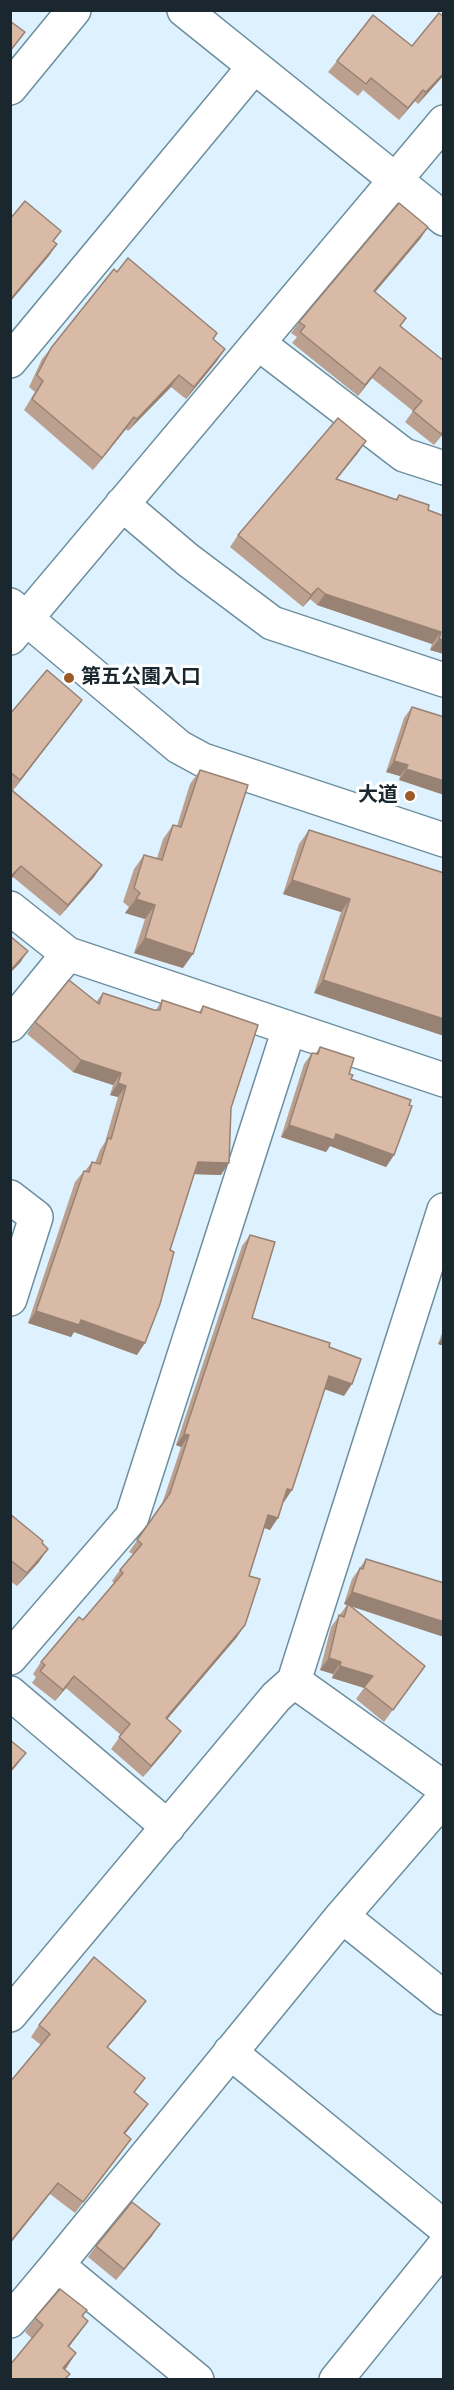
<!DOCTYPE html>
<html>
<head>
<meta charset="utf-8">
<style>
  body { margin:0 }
  #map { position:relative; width:454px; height:2390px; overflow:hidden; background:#ddf2fe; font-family:"Nunito Sans",sans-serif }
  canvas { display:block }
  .frame { position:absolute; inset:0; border:12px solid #1a272e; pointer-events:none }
</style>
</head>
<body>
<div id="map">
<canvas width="454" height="2390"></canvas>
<div class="frame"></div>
</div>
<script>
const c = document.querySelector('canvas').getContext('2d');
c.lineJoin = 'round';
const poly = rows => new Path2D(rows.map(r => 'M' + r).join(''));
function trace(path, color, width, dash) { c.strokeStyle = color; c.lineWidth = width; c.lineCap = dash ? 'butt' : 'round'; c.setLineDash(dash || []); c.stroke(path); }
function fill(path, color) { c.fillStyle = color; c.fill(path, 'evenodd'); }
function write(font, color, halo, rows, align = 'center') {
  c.font = font + ' "Nunito Sans","Noto Sans JP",sans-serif'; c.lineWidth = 6; c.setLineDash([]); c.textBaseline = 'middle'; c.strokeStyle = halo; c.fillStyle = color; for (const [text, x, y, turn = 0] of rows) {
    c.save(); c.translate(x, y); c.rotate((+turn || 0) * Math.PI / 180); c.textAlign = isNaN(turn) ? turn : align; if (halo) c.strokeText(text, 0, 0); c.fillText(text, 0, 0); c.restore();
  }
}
const minor = poly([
  [184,10,444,219],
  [10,88,74,10],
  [258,343,404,455,444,468],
  [10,361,253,68],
  [122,504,188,560,272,623,444,680],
  [10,638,444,122],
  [10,908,68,954,444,1080],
  [10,1025,68,954],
  [10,1197,36,1217,10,1299],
  [10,1658,132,1517,289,1029],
  [294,1681,444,1788],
  [10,1693,168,1827],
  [342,1916,444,1998],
  [10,2015,276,1697,294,1681,444,1210],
  [230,2052,444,2227],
  [10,2321,57,2265],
  [197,2380,57,2265,342,1916,444,1798],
  [336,2380,444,2246]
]);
const tertiary = poly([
  [10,605,179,747,203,760,444,840]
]);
trace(minor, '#6c8e9e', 36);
trace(tertiary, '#6c8e9e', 36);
trace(minor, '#fff', 33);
trace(tertiary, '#fff', 33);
fill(poly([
  [444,17,444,75,418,104,415,101,399,120,363,90,358,96,328,72,337,61,412,46],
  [428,227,420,239,375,292,401,326,444,361,444,433,434,445,405,422,413,411,372,378,358,396,292,343,297,337,291,333,299,322],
  [117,272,217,333,213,339,217,361,186,399,171,387,128,431,126,429,93,470,24,410,35,392,29,387,42,359,51,348],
  [366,441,337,479,396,499,399,495,428,510,444,516,444,654,430,650,432,644,317,605,310,599,303,607,230,547,238,535],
  [82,700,13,790,102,865,94,877,60,916,13,877,10,880,10,714],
  [412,707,444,717,399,780,400,776,386,772,404,718],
  [200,770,183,968,134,953,145,919,125,913,129,907,123,902,134,869,144,855,157,858,163,839,173,825,177,826,190,784],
  [309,830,444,873,314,993,341,912,283,894,299,844],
  [103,993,154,1010,156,1010,162,1000,199,1012,203,1006,231,1108,221,1175,194,1174,137,1355,74,1332,71,1337,28,1323,75,1182,84,1171,85,1171,92,1162,95,1163,100,1150,105,1142,118,1097,110,1095,113,1085,73,1072,27,1034,35,1022,96,1002],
  [320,1047,349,1074,394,1155,386,1167,330,1146,326,1152,281,1137,304,1064,312,1053,315,1054],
  [250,1235,252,1318,329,1347,344,1396,325,1389,284,1502,283,1502,270,1530,264,1528,249,1576,237,1637,167,1719,181,1731,173,1742,143,1777,111,1749,121,1735,66,1688,55,1701,32,1683,36,1677,33,1674,41,1662,83,1620,114,1583,112,1581,120,1570,133,1554,129,1552,162,1504,181,1447,176,1445,242,1246],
  [444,1328,444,1346,438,1344],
  [10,1514,42,1543,39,1562,17,1586,10,1581],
  [366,1559,444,1583,444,1637,351,1606,425,1666,384,1722,356,1699,364,1688,332,1678,333,1674,320,1670,331,1627,347,1605,344,1604,352,1579],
  [138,2012,108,2047,135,2093,139,2116,125,2134,131,2139,75,2213,50,2194,41,2045,31,2037,39,2025],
  [152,2236,116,2280,88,2257,96,2246],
  [83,2316,88,2321,69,2347,67,2367,65,2370,25,2332,35,2318]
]), '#bba08f');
fill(poly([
  [444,73,444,75,418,104,426,92],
  [423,90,415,101,399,120,408,108],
  [428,227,420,239,366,303,374,291],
  [57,244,49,256,10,302,10,300],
  [225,349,217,361,186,399,194,387],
  [380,367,372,378,358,396,365,385],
  [179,375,171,387,128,431,137,419],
  [134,417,126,429,93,470,102,458],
  [366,441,358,453,328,490,336,479],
  [318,588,310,599,303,607,311,595],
  [325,594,441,632,432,644,317,605],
  [439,639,444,640,444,654,430,650],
  [82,700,74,711,12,792,20,780],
  [394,761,408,765,400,776,386,772],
  [406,769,444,781,444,795,399,780],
  [102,865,94,877,60,916,68,905],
  [21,866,13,877,10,880,10,877],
  [292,880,350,899,341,912,283,894],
  [136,899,155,905,145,919,125,913],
  [145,938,193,954,183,968,134,953],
  [28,951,20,963,10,973,10,971],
  [323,980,444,1019,444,1036,314,993],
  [81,1060,121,1073,113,1085,73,1072],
  [118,1083,126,1086,118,1097,110,1095],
  [289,1125,336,1134,394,1155,386,1167,330,1146,326,1152,281,1137],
  [198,1162,229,1163,221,1175,190,1174],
  [36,1311,81,1320,145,1343,137,1355,74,1332,71,1337,28,1323],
  [444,1336,444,1346,438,1344],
  [329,1376,352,1384,344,1396,321,1388],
  [184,1434,189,1435,181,1447,176,1445],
  [287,1489,292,1490,284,1502,279,1501],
  [268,1515,278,1518,270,1530,260,1526],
  [48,1549,39,1562,17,1586,27,1573],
  [352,1592,444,1622,444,1637,344,1604],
  [245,1625,237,1637,158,1730,166,1718],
  [329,1658,341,1662,333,1674,320,1670],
  [340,1666,373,1676,365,1688,332,1678],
  [74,1676,66,1688,55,1701,63,1690],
  [181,1731,173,1742,143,1777,151,1766],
  [26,1753,17,1765,10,1773,10,1771],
  [146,2001,138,2012,98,2058,107,2047],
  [148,2104,139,2116,116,2145,124,2133],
  [58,2183,50,2194,10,2244,10,2242],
  [160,2224,152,2236,116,2280,124,2269],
  [88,2321,78,2335,58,2360,68,2346],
  [76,2353,67,2367,55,2379,63,2368]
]), '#988274');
const building = poly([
  [439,13,444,17,444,73,426,92,423,90,408,108,371,78,366,84,337,61,373,15,412,46,439,13],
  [10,21,25,32,10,51,10,21],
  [25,201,61,231,53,241,57,244,10,300,10,219,25,201],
  [399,203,428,227,374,291,406,318,400,326,444,361,444,431,441,434,413,411,422,401,380,367,365,385,300,332,305,326,299,322,399,203],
  [128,258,217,333,213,339,225,349,194,387,179,375,137,419,134,417,102,458,32,399,43,381,37,375,51,348,114,269,117,272,128,258],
  [338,418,366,441,336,479,397,500,399,495,429,505,428,510,444,516,444,640,439,639,441,632,325,594,318,588,311,595,238,535,338,418],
  [47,670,82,700,20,780,10,772,10,714,47,670],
  [412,707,444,717,444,781,406,769,408,765,394,761,412,707],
  [200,770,248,785,193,954,145,938,155,905,136,899,140,893,134,888,144,855,162,860,173,825,181,827,200,770],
  [10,789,102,865,68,905,21,866,10,877,10,789],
  [309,830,444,873,444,1019,323,980,350,899,292,880,309,830],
  [10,936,28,951,10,971,10,936],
  [69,980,99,1004,103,993,154,1010,160,1010,162,1000,201,1013,203,1006,258,1025,231,1108,229,1163,198,1162,170,1250,174,1252,160,1304,145,1343,81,1320,79,1325,36,1311,84,1171,89,1172,92,1162,100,1164,108,1138,111,1139,126,1086,118,1083,121,1073,81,1060,35,1022,69,980],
  [320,1047,354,1058,349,1074,353,1075,351,1079,411,1100,409,1105,412,1106,394,1155,336,1134,334,1140,289,1125,312,1053,318,1054,320,1047],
  [250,1235,275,1242,252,1318,330,1343,329,1347,361,1359,352,1384,329,1376,292,1490,287,1489,278,1518,268,1515,249,1576,260,1579,245,1625,166,1718,181,1731,151,1766,119,1737,130,1724,74,1676,63,1690,40,1671,45,1665,41,1662,79,1617,83,1620,123,1573,120,1570,142,1544,137,1540,170,1493,189,1435,184,1434,250,1235],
  [10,1514,43,1541,42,1543,48,1549,27,1573,10,1560,10,1514],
  [366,1559,444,1583,444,1622,352,1592,360,1568,363,1569,366,1559],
  [348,1604,425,1666,393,1710,364,1687,373,1676,340,1666,341,1662,329,1658,339,1615,344,1617,348,1604],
  [10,1740,26,1753,10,1771,10,1740],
  [94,1957,146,2001,107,2047,145,2078,134,2092,148,2104,124,2133,131,2139,83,2202,58,2183,10,2242,10,2082,50,2034,39,2025,94,1957],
  [132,2202,160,2224,124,2269,96,2246,132,2202],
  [60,2289,87,2310,82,2316,88,2321,68,2346,76,2353,63,2368,70,2374,65,2379,10,2379,10,2365,43,2325,35,2318,60,2289]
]);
fill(building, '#d9baa6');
trace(building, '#988274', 1.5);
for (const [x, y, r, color] of [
  [69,678,6,"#9d5a29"],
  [410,796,6,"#9d5a29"]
]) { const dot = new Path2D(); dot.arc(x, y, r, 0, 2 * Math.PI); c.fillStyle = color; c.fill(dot); trace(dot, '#fff', 2); }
write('bold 20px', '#1a272e', '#fff', [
  ["第五公園入口",81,678],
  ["大道",398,796,"right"]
], 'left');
</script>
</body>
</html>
